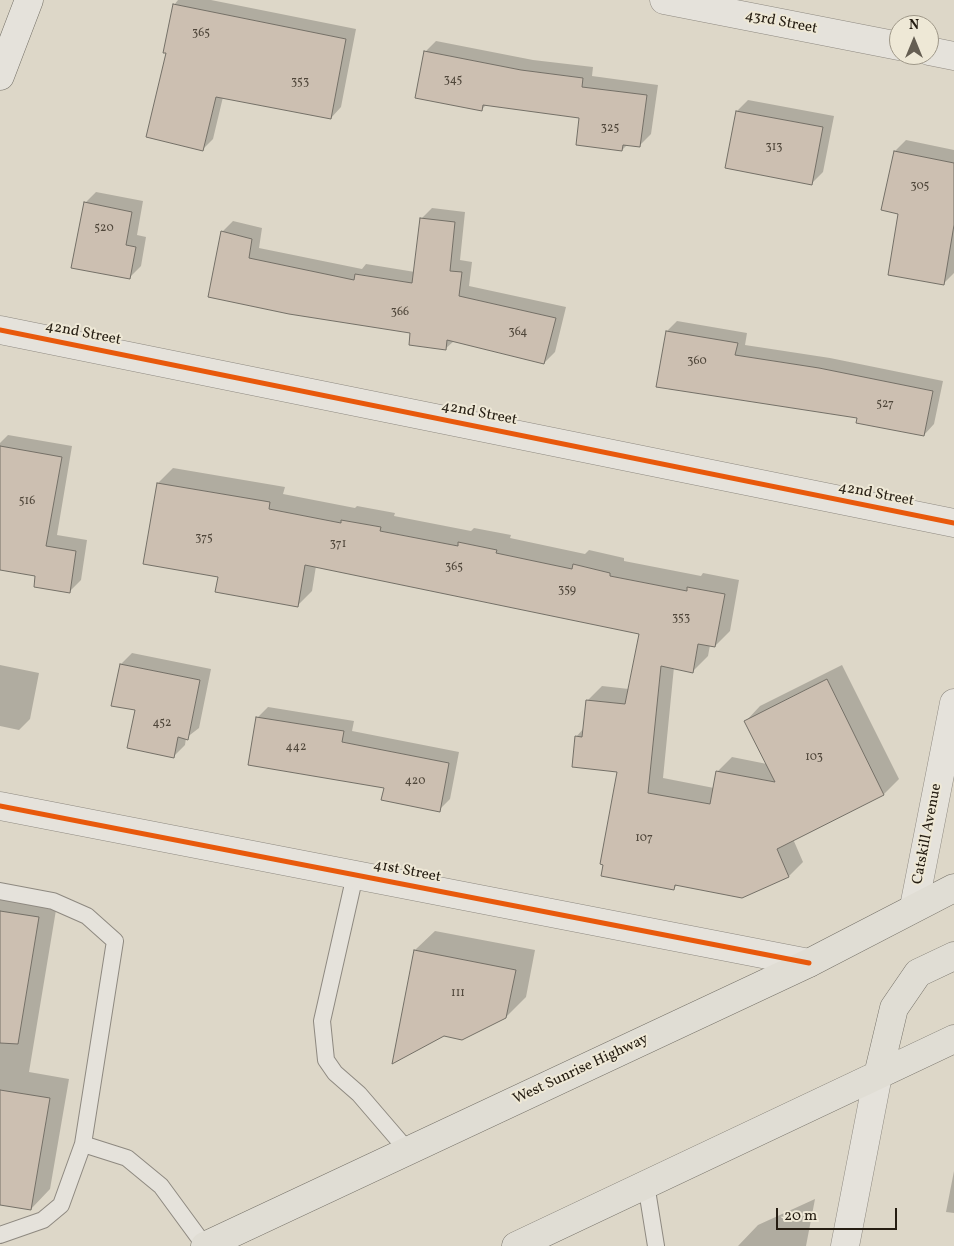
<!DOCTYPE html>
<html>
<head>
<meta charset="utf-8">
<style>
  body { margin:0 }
  #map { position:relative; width:954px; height:1246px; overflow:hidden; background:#ddd7c8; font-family:Vollkorn,serif }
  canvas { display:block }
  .north { position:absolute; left:889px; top:15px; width:50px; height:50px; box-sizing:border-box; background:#eee8d6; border:1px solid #9e9788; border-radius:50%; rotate:0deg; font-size:14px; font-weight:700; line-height:20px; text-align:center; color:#251d12 }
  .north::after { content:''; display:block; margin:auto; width:18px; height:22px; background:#655e52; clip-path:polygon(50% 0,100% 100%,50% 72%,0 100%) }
  .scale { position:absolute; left:776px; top:1208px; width:121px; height:22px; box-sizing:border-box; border:2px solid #251d12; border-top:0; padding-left:6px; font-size:15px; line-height:18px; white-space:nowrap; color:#251d12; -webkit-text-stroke:4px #eee8d6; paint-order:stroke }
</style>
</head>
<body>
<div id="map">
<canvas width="954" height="1246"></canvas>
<div class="north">N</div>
<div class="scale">20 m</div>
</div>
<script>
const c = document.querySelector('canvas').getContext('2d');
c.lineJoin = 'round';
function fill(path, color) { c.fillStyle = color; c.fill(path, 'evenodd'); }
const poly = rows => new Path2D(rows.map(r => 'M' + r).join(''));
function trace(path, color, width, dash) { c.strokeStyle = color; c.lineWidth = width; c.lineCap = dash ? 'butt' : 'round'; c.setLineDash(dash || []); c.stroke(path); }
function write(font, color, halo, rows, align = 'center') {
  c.font = font + ' Vollkorn,serif'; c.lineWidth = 4; c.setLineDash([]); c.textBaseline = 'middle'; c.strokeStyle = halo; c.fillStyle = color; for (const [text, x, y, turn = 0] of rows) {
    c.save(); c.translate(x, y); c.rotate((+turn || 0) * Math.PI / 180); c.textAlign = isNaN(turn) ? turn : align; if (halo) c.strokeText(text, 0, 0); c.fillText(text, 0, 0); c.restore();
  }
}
fill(poly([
  [178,0,211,0,356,29,341,107,331,118,223,97,213,139,203,149,174,5],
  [436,41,533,60,593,67,592,76,658,85,651,134,640,145,628,144,622,150,581,117,486,105,481,110,425,52],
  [748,100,834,116,823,172,812,183,737,111],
  [906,140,954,150,954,273,943,284,899,213,895,151],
  [96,192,143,201,137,235,146,237,141,266,130,277,85,203],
  [432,208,465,212,460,260,472,262,469,286,566,307,555,352,544,363,454,341,445,349,412,332,209,297,223,231,233,221,262,228,259,248,362,269,366,264,415,272,421,219],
  [677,321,747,333,745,345,830,358,943,381,934,424,924,435,858,417,667,331],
  [8,435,72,446,57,535,87,540,81,580,70,591,37,575,0,569,0,443],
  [173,468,285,487,283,494,355,508,357,506,395,513,394,516,471,531,474,528,511,535,510,538,585,554,589,550,624,558,624,561,701,576,703,573,739,580,730,631,715,646,710,645,708,656,693,671,674,667,663,778,714,788,717,772,732,757,767,764,746,721,760,706,842,665,899,779,884,794,793,839,803,862,789,876,677,885,674,888,618,771,576,737,584,728,587,701,602,686,629,689,640,633,316,566,312,591,297,606,219,576,158,483],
  [132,653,211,669,199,728,186,738,185,745,174,756,136,709,121,664],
  [0,665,39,673,30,719,19,730,0,726],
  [268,707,354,721,352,731,459,752,450,799,439,810,385,787,257,718],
  [0,888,58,898,29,1072,69,1079,50,1189,31,1209,0,1203],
  [435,931,535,950,526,997,506,1017,415,950],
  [954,1171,954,1213,946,1212],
  [815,1199,806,1246,738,1246,758,1225]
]), '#0003');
const building = poly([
  [173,4,346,39,331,119,216,97,203,151,146,137,166,53,163,53,173,4],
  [424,51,521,70,583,78,582,87,647,95,640,147,623,145,622,151,576,145,579,118,483,105,482,111,415,98,424,51],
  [736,111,823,127,812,185,725,168,736,111],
  [894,151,954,163,954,225,944,285,888,275,898,214,881,210,894,151],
  [84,202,132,212,126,245,136,247,130,279,71,268,84,202],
  [420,218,455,222,450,271,462,272,459,296,556,318,544,364,447,340,446,350,409,345,410,333,289,314,208,297,221,231,252,239,249,258,354,280,355,274,412,283,420,218],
  [666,331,738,343,735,355,819,368,933,391,924,436,856,423,857,418,656,387,666,331],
  [0,446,62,457,46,546,76,551,70,593,34,587,35,576,0,570,0,446],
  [157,483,270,502,269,509,341,523,341,520,381,527,380,531,458,546,458,542,497,550,496,553,572,569,573,564,610,573,610,576,687,591,687,587,725,594,715,647,698,644,693,673,661,666,648,793,710,804,716,771,775,782,744,721,827,679,884,795,777,849,789,877,742,898,675,885,674,890,601,876,603,865,600,864,617,772,572,767,575,736,582,737,586,700,625,704,639,634,305,565,298,607,215,592,218,577,143,564,157,483],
  [120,664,200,680,188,740,178,737,174,758,127,748,135,710,111,706,120,664],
  [256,717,344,731,342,742,449,763,440,812,381,800,384,788,248,765,256,717],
  [0,911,39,917,18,1044,0,1043,0,911],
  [414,950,516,970,506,1018,462,1040,444,1036,392,1064,414,950],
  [0,1090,50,1098,31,1210,0,1205,0,1090]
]);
fill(building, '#ccbfb1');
trace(building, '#747067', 1);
const service = poly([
  [355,875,322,1021,326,1060,335,1073,359,1094,408,1151],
  [0,891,53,901,87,916,115,941,83,1144],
  [646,1184,656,1246],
  [0,1235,43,1220,61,1205,83,1144,127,1158,161,1186,205,1246]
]);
const minor = poly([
  [664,0,899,46],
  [929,51,954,56],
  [0,330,954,523],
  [0,806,809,963],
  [914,907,954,703],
  [845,1246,878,1075]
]);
const secondary = poly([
  [0,76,29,0]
]);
const trunk = poly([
  [878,1075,894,1008,918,973,954,956],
  [205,1246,809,963,954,888],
  [516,1246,954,1039]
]);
trace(service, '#8e8980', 18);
trace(minor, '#8e8980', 29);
trace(secondary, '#747067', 29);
trace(trunk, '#747067', 29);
trace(service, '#e5e2db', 16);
trace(minor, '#e5e2db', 28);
trace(secondary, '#e5e2db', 28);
trace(trunk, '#e0ddd4', 28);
trace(poly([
  [0,330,954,523],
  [0,806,809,963]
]), '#e8590c', 5);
write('12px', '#4f463a', null, [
  ["365",201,34],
  ["345",453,81],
  ["353",300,83],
  ["325",610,129],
  ["313",774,148],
  ["305",920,187],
  ["520",104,229],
  ["366",400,313],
  ["364",518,333],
  ["360",697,362],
  ["527",885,405],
  ["516",27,502],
  ["375",204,539],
  ["371",338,545],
  ["365",454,568],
  ["359",567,591],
  ["353",681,619],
  ["452",162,724],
  ["442",296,748],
  ["103",814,758],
  ["420",415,782],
  ["107",644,839],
  ["111",458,994]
]);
write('15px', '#251d12', '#eee8d6', [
  ["43rd Street",781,23,11],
  ["42nd Street",83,334,11],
  ["42nd Street",479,414,11],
  ["42nd Street",876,495,11],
  ["Catskill Avenue",928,834,-79],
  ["41st Street",407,872,11],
  ["West Sunrise Highway",581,1070,-25]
]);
</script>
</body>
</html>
